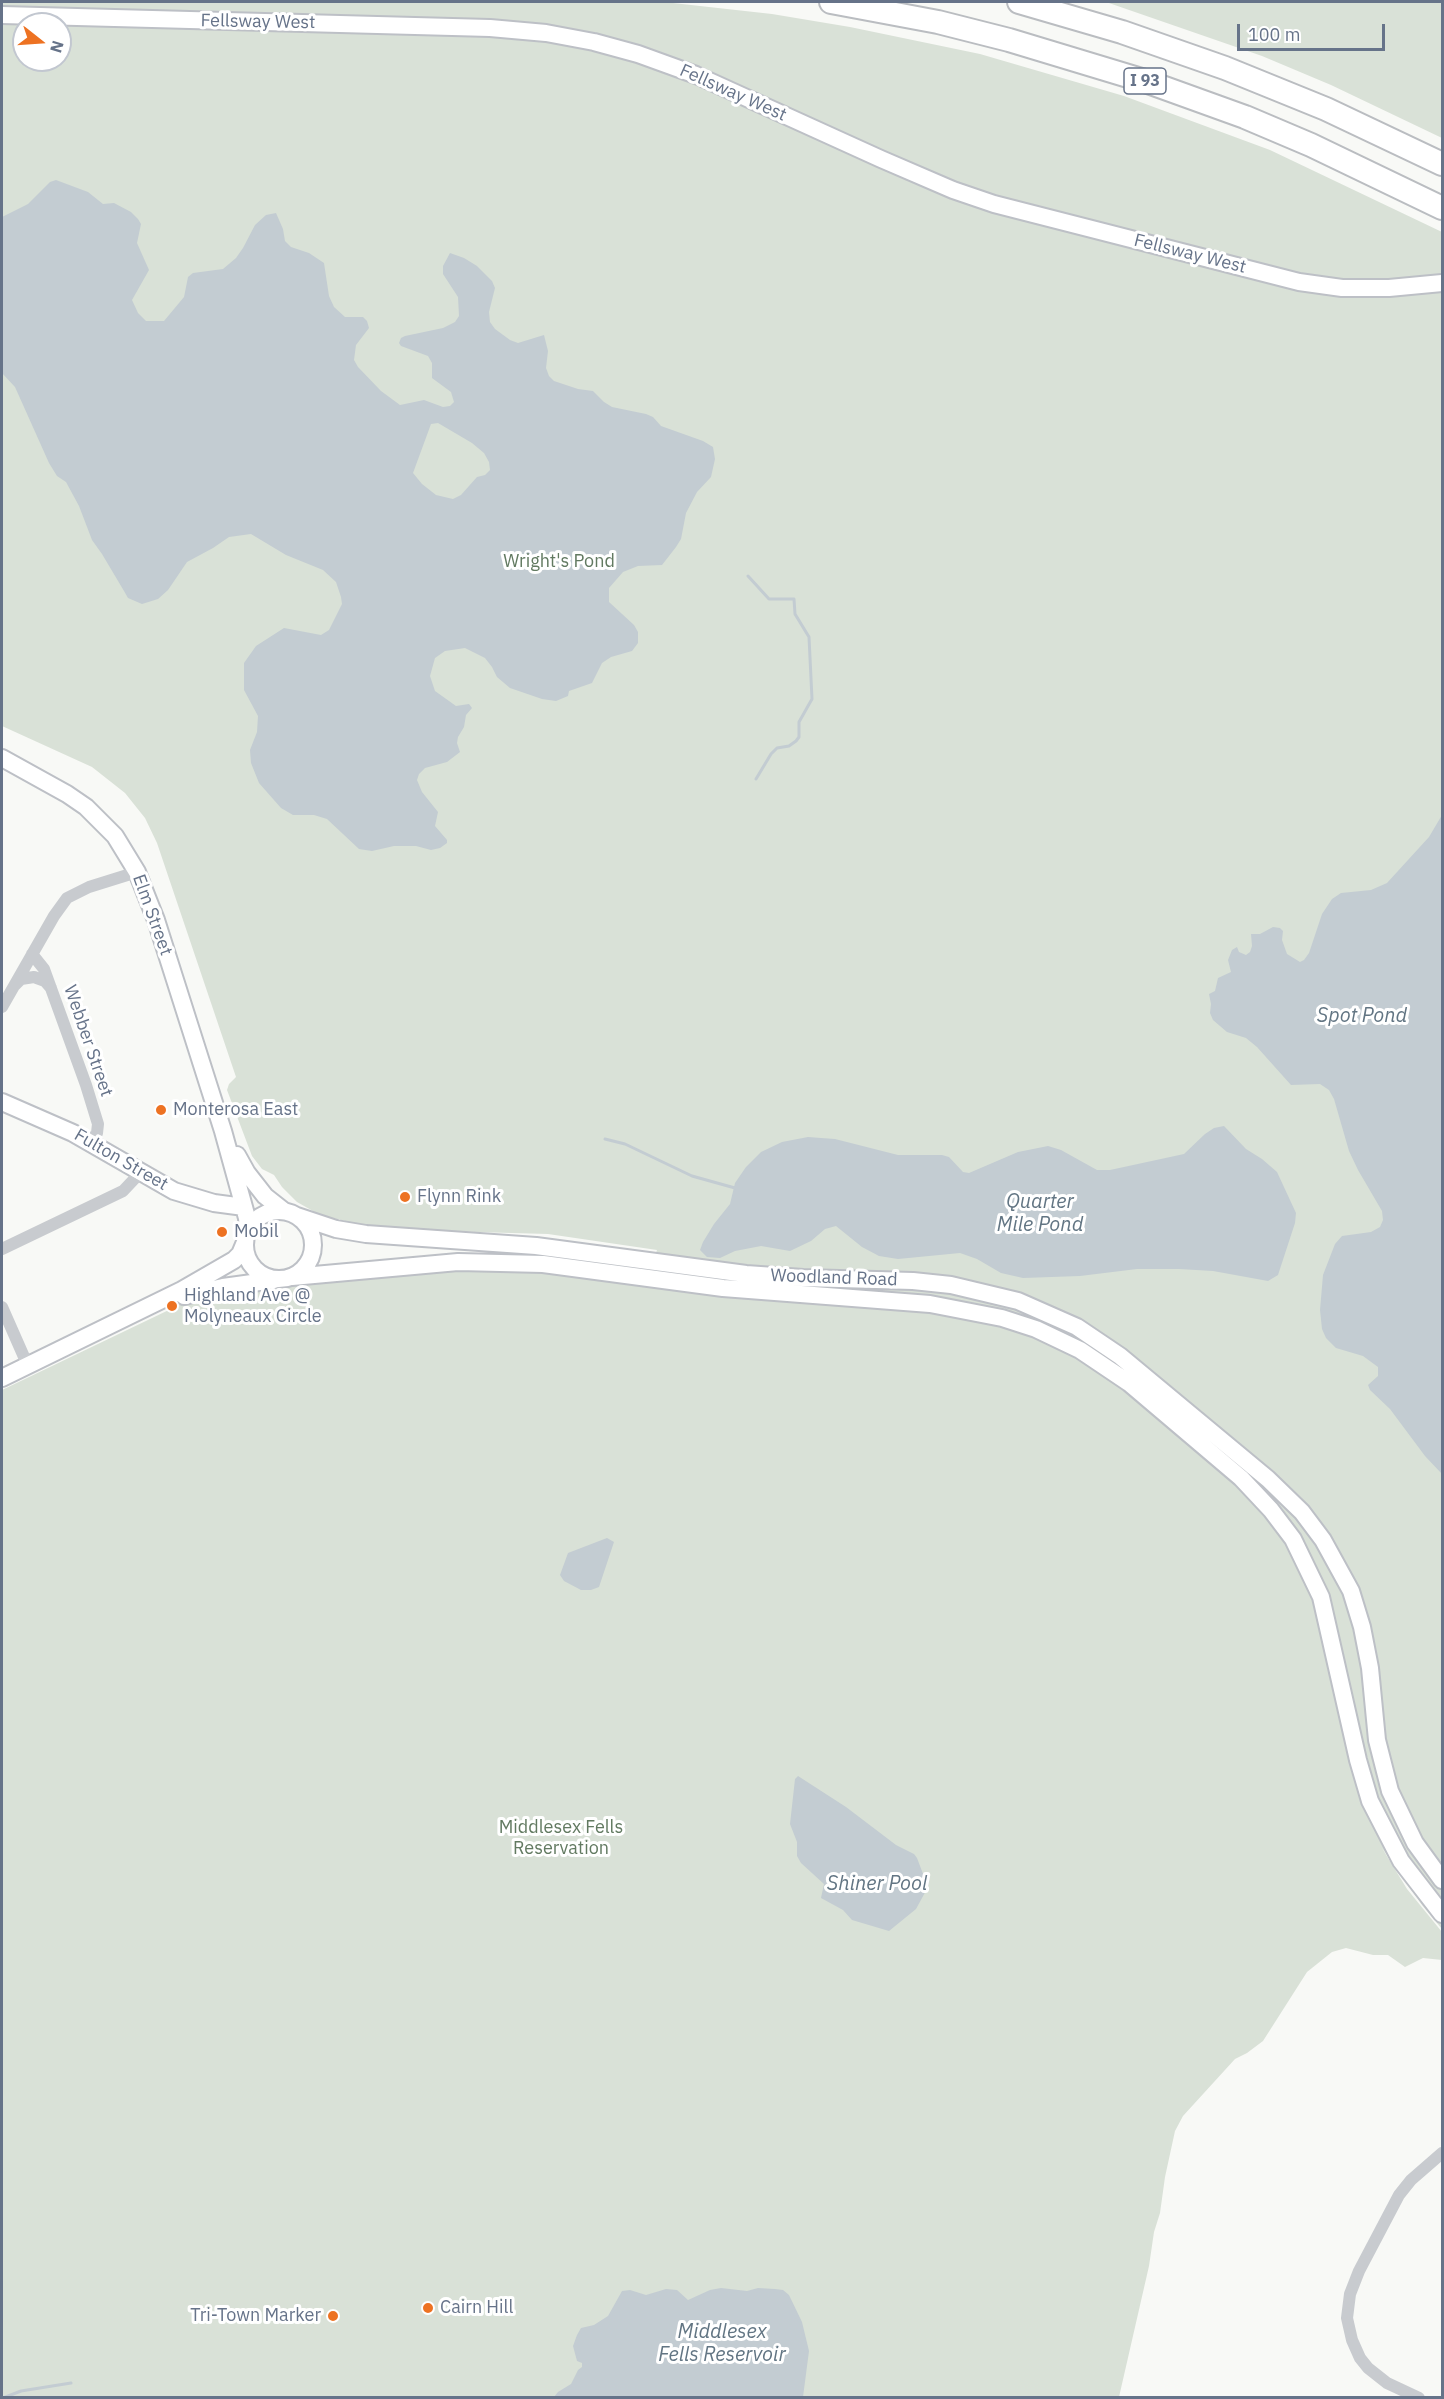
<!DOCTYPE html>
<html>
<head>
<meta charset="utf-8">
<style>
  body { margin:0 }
  #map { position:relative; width:1444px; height:2399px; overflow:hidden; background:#f8f9f6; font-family:"IBM Plex Sans",sans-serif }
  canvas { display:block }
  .frame { position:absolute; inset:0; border:3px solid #667389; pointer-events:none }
  .north { position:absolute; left:12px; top:12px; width:60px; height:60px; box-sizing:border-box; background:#fff; border:2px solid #c2c7d0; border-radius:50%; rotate:107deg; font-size:16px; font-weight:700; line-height:24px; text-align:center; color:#667389 }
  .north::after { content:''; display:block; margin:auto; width:21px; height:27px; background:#ed7222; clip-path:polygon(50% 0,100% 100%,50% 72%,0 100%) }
  .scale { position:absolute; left:1237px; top:24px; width:148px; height:27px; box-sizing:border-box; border:3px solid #667389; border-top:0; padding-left:8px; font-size:18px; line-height:21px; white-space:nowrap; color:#667389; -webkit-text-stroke:4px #fff; paint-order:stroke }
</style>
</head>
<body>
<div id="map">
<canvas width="1444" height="2399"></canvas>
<div class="frame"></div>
<div class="north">N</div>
<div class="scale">100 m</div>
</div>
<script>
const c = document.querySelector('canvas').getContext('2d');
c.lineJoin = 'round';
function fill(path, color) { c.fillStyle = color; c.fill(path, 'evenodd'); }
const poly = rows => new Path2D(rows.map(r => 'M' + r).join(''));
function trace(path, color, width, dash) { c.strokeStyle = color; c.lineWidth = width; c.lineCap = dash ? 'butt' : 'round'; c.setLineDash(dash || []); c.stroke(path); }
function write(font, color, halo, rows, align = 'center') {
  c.font = font + ' "IBM Plex Sans",sans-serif'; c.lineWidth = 6; c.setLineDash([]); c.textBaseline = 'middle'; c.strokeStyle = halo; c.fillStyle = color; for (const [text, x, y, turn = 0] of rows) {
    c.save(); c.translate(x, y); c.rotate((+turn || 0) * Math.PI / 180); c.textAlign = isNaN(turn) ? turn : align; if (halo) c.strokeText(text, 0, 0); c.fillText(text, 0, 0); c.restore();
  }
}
fill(poly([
  [2,2,664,2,772,14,850,27,980,54,1124,96,1270,150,1442,232,1442,1929,1422,1905,1382,1848,1407,1889,1442,1932,1442,1960,1423,1958,1405,1967,1388,1955,1373,1955,1346,1948,1332,1952,1307,1972,1263,2041,1247,2053,1235,2059,1183,2116,1175,2131,1165,2177,1160,2213,1154,2232,1149,2266,1119,2397,2,2397,2,1390,198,1296,246,1287,330,1283,459,1269,545,1272,644,1285,657,1250,548,1234,403,1230,366,1226,320,1215,297,1202,282,1187,274,1175,262,1169,252,1156,227,1090,229,1084,236,1077,157,843,145,818,125,793,92,767,2,726],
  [24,24,60,24,60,60,24,60],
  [1106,2,1442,2,1442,138,1331,85,1262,56]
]), '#d9e1d7');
fill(poly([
  [56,180,88,192,103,204,114,203,131,212,138,219,141,224,137,243,149,270,132,300,138,313,146,321,164,321,184,297,188,277,193,273,223,269,236,258,243,248,255,225,266,215,276,213,283,229,285,241,291,247,309,253,324,263,329,296,334,307,345,317,363,317,367,321,369,328,356,345,354,360,358,367,381,391,400,405,424,400,443,407,450,406,454,402,451,392,432,378,432,363,428,356,401,346,399,343,401,338,405,336,443,328,455,322,459,316,458,297,443,274,443,266,450,253,464,258,477,266,492,281,495,288,489,312,490,322,495,329,510,340,518,343,544,335,548,351,546,368,549,376,554,381,578,389,593,391,604,402,612,407,646,414,653,417,661,426,703,441,713,447,715,459,711,477,697,492,686,513,681,539,676,547,662,565,638,566,623,572,609,588,609,602,634,625,638,632,638,643,632,651,611,657,602,663,592,683,569,691,568,696,556,701,542,699,510,688,497,677,492,667,485,658,465,648,445,651,435,658,430,676,435,691,456,706,469,704,472,708,466,715,464,727,458,737,457,743,460,752,447,762,425,768,419,774,417,780,422,792,438,812,435,826,447,840,447,843,440,848,431,850,416,846,394,846,372,851,359,849,327,819,314,815,293,815,281,808,259,783,251,763,250,750,257,732,258,716,244,690,244,663,256,646,284,628,321,635,329,630,342,604,341,597,336,582,323,570,286,555,251,534,229,537,213,548,187,562,168,590,158,599,142,604,128,598,124,591,102,554,92,540,79,506,66,482,57,476,49,463,15,387,2,373,2,217,28,204,50,182],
  [438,423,472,443,484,453,489,462,490,470,485,475,477,477,461,495,453,499,436,495,422,484,413,473,431,424],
  [1442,815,1442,1474,1425,1456,1390,1409,1370,1390,1368,1385,1378,1376,1378,1367,1363,1356,1336,1348,1326,1338,1322,1329,1320,1310,1323,1275,1335,1244,1342,1236,1371,1232,1380,1227,1383,1220,1382,1211,1358,1170,1349,1151,1334,1099,1329,1090,1320,1084,1291,1085,1257,1047,1246,1038,1227,1032,1213,1020,1210,1013,1211,1004,1209,994,1215,991,1218,978,1231,972,1228,960,1232,950,1237,947,1239,952,1246,955,1250,952,1252,946,1251,934,1260,934,1273,927,1280,928,1283,931,1282,940,1287,954,1300,962,1304,960,1309,953,1322,914,1332,899,1341,893,1371,890,1387,883,1429,837],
  [1224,1126,1246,1149,1262,1159,1277,1172,1296,1213,1295,1223,1278,1275,1268,1281,1213,1271,1179,1269,1137,1269,1080,1276,1023,1278,1001,1273,977,1259,960,1253,898,1259,879,1256,862,1247,836,1226,825,1229,811,1241,790,1251,761,1246,735,1251,720,1258,707,1257,700,1250,703,1242,714,1224,730,1204,735,1183,746,1167,761,1152,782,1142,808,1137,821,1138,835,1139,898,1155,942,1155,949,1157,963,1172,969,1173,1018,1152,1048,1146,1061,1150,1097,1170,1110,1170,1184,1154,1205,1134,1214,1128],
  [607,1538,614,1542,599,1587,591,1590,581,1590,564,1581,560,1575,568,1553],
  [798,1776,846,1807,896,1845,914,1854,917,1858,928,1887,916,1909,889,1931,852,1920,843,1910,821,1898,824,1884,801,1863,797,1856,797,1842,790,1824,795,1779],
  [721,2288,747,2291,758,2288,775,2289,783,2290,789,2295,802,2322,809,2351,803,2397,554,2397,558,2392,571,2384,578,2370,582,2367,582,2363,577,2361,573,2346,577,2335,581,2328,594,2325,608,2316,622,2291,630,2290,646,2295,666,2289,677,2290,688,2300,710,2290]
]), '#c3ccd2');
trace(poly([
  [748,576,769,599,794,599,795,614,809,637,812,699,799,722,799,737,796,741,789,746,777,748,771,754,756,779],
  [605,1139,625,1144,692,1176,735,1188],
  [3,2398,21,2391,71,2383]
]), '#c3ccd2', 3);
const secondary = poly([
  [2,15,490,28,546,33,594,42,638,54,696,75,881,159,953,190,994,204,1299,282,1342,288,1389,288,1442,283],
  [2,758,67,794,86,807,115,836,137,872,156,920,223,1131,247,1218,248,1232],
  [2,1102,73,1133,174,1191,214,1203,244,1207],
  [237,1155,247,1173,265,1196,284,1211],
  '245 1245a34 34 0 1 1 68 0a34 34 0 1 1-68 0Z',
  [297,1216,336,1229,366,1234,536,1246,746,1274,803,1278,913,1281,951,1285,1018,1301,1077,1327,1120,1356,1268,1479,1302,1512,1323,1540,1351,1591,1362,1627,1370,1668,1377,1740,1390,1791,1415,1843,1442,1880],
  [292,1277,458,1262,543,1264,723,1288,930,1304,1002,1318,1036,1329,1080,1350,1129,1383,1241,1478,1271,1510,1293,1539,1321,1597,1358,1760,1370,1801,1401,1861,1442,1914],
  [184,1296,223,1287,274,1280],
  [2,1378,182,1290,234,1260,240,1254,245,1242]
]);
const highway = poly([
  [831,2,938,22,1009,40,1148,82,1245,117,1311,145,1442,208],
  [1019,2,1122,32,1225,68,1326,109,1442,164]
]);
trace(secondary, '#bdc0c6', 20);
trace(highway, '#babdc1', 26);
trace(poly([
  [32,954,44,969,86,1085,98,1124,97,1133,92,1143],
  [15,985,21,979,34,977,45,981,51,988],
  [2,1007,54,916,67,898,89,887,137,872],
  [2,1249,123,1191,140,1173],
  [2,1307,28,1366],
  [1419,2398,1387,2383,1368,2368,1360,2358,1352,2340,1347,2318,1350,2294,1359,2271,1399,2195,1411,2180,1442,2153]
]), '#c8cbcf', 12);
trace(secondary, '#fff', 16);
trace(highway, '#fff', 22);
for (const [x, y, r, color] of [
  [161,1110,6,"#ed7222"],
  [405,1197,6,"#ed7222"],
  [222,1232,6,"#ed7222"],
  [172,1306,6,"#ed7222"],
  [428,2308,6,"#ed7222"],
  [333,2316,6,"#ed7222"]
]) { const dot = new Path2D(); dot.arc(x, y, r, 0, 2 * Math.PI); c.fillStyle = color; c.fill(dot); trace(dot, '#fff', 2); }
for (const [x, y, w] of [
  [1145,81,42]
]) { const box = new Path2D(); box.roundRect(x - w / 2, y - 13, w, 26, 4.5); c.fillStyle = '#fff'; c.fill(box); trace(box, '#667389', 1.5); }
write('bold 16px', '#667389', null, [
  ["I 93",1145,81]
]);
write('18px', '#667389', '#fff', [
  ["Fellsway West",258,22,1],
  ["Fellsway West",733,93,24],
  ["Fellsway West",1190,254,14],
  ["Elm Street",152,915,70],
  ["Webber Street",88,1041,71],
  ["Fulton Street",121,1160,30],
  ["Woodland Road",834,1278,2]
]);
write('18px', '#627a61', '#fff', [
  ["Wright's Pond",559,562],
  ["Middlesex Fells",561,1828],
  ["Reservation",561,1849]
]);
write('18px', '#667389', '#fff', [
  ["Monterosa East",173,1110],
  ["Flynn Rink",417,1197],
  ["Mobil",234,1232],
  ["Highland Ave @",184,1296],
  ["Molyneaux Circle",184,1317],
  ["Cairn Hill",440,2308],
  ["Tri-Town Marker",321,2316,"right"]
], 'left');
write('italic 20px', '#627583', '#fff', [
  ["Spot Pond",1362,1016],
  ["Quarter",1040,1202],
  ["Mile Pond",1040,1225],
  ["Shiner Pool",877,1884],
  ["Middlesex",722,2332],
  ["Fells Reservoir",722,2355]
]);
</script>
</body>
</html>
